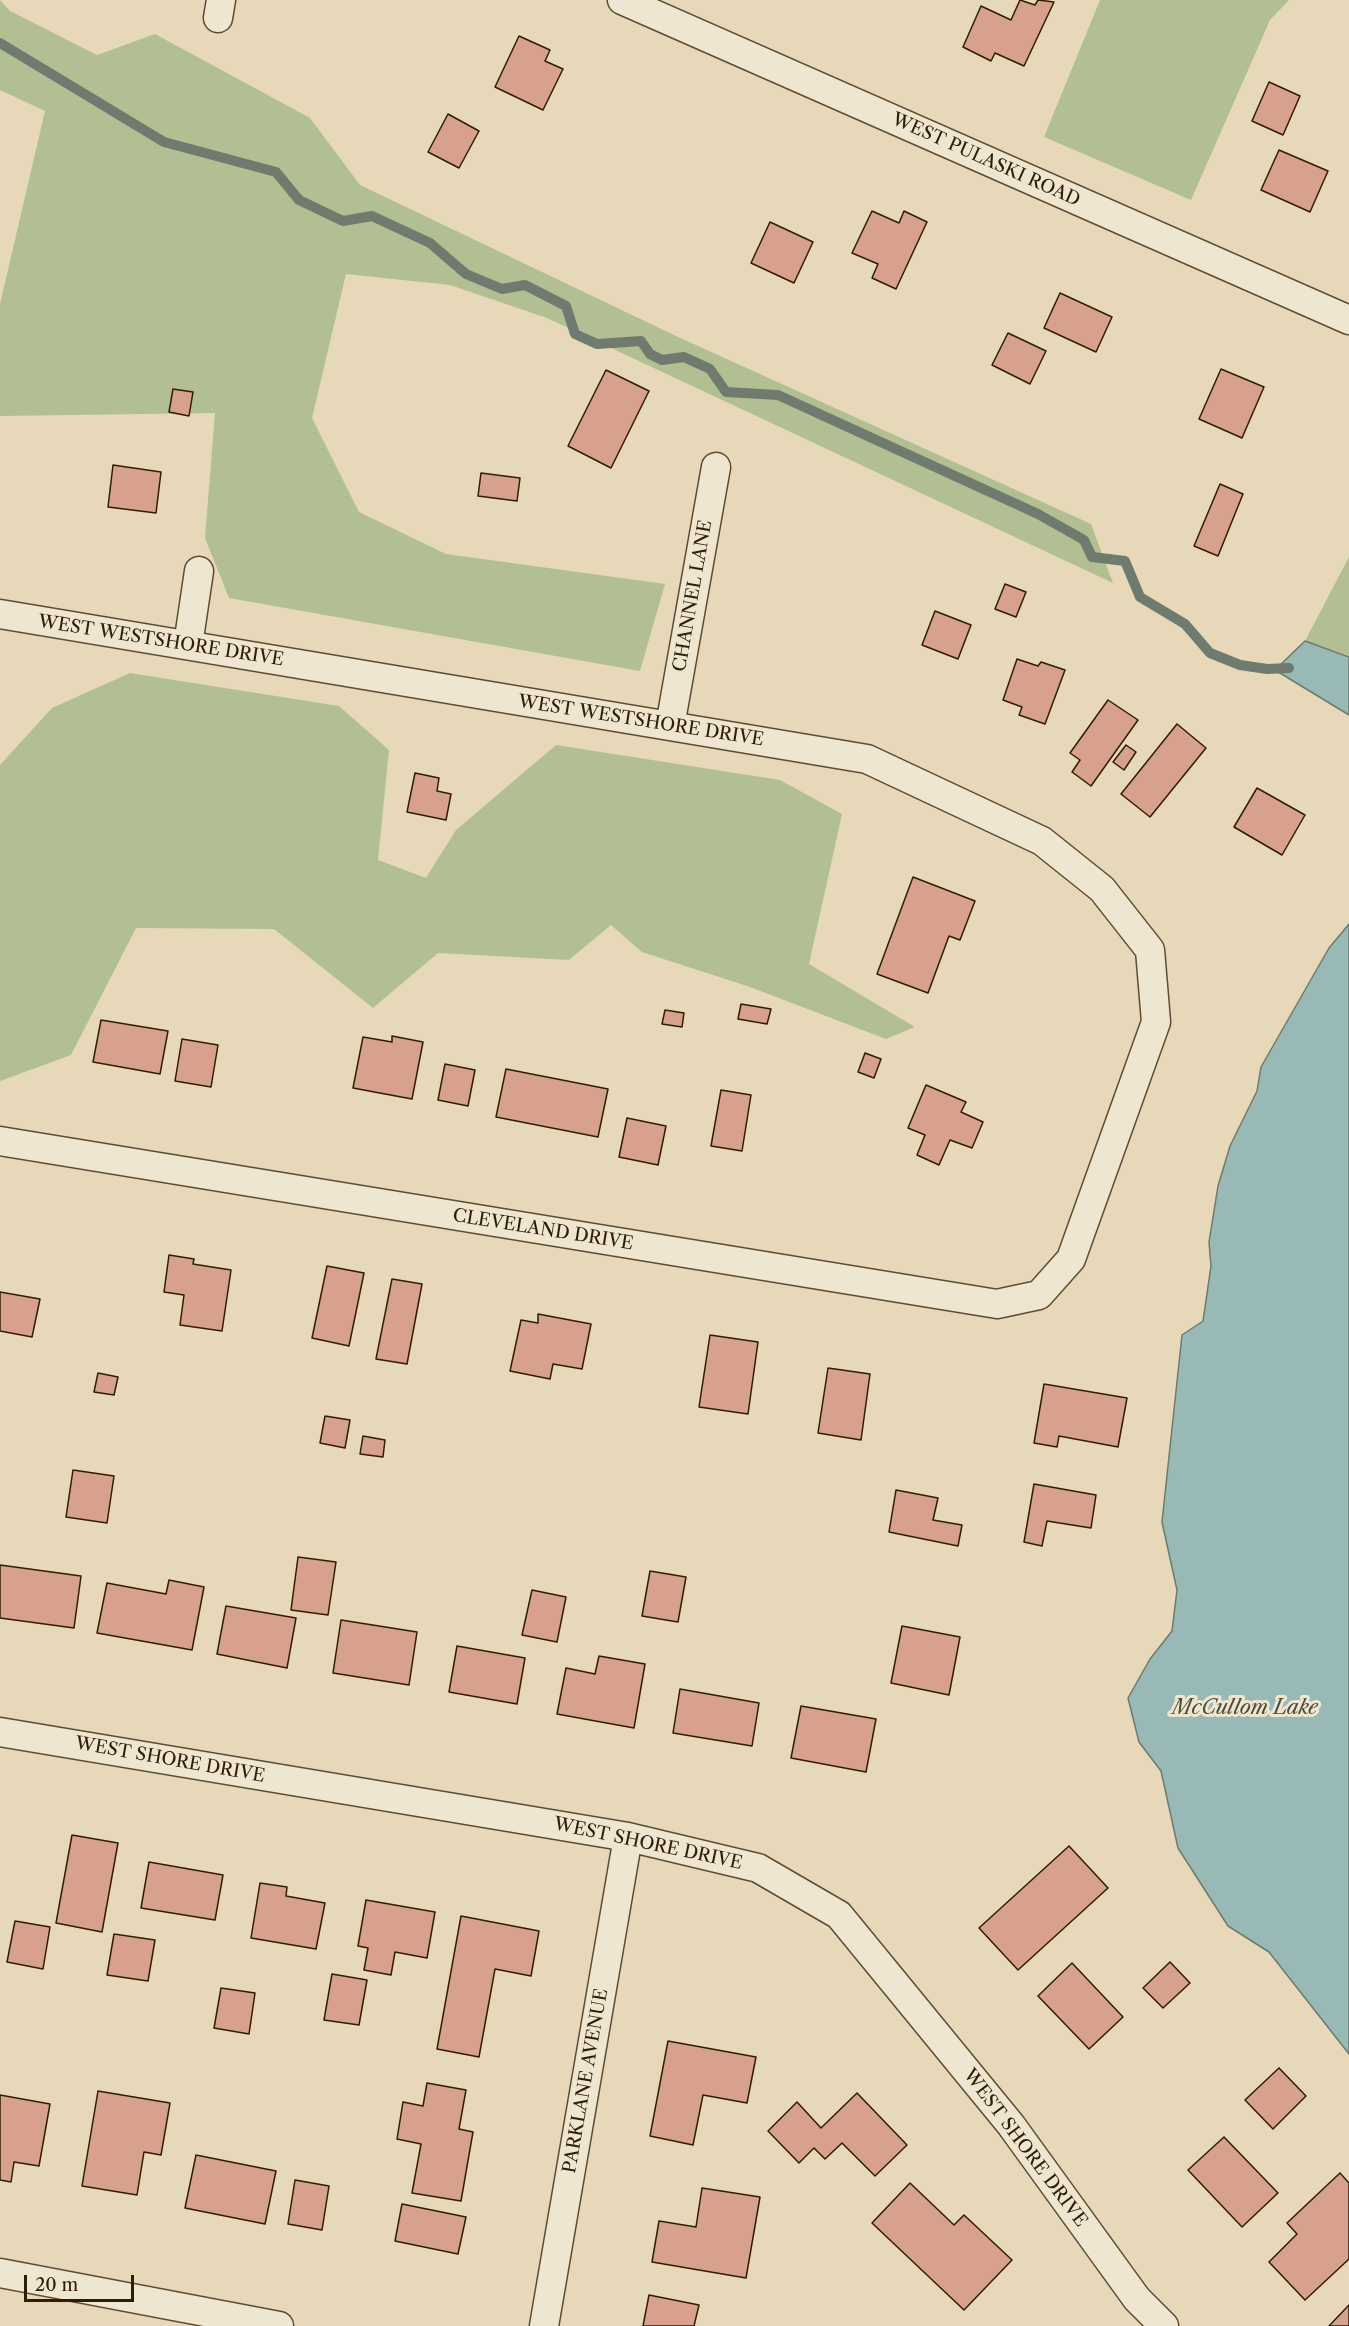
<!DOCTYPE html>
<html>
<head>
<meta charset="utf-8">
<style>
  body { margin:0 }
  #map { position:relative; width:1349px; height:2326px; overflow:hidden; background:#e7d8b9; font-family:"Libre Caslon Text",serif }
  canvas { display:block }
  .scale { position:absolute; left:24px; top:2275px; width:110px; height:27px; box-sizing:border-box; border:3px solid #2f1d04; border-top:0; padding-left:8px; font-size:18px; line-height:21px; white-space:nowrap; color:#2f1d04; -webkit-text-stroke:4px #efe6d2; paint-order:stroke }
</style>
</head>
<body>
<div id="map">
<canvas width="1349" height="2326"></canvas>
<div class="scale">20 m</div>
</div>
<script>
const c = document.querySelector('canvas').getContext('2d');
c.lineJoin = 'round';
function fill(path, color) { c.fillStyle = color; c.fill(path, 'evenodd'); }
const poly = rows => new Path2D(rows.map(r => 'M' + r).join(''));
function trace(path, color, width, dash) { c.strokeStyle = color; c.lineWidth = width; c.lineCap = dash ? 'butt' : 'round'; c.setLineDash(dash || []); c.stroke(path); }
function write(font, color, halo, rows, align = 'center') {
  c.font = font + ' "Libre Caslon Text",serif'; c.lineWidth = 6; c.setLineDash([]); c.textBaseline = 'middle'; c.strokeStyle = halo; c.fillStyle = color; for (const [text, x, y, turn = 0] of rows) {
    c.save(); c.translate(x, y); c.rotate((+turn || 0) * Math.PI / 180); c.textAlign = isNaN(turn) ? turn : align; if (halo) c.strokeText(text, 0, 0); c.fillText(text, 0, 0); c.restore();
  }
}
fill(poly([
  [0,0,10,11,97,55,155,34,310,118,360,185,676,336,1091,524,1113,583,547,318,450,285,346,274,312,418,359,512,446,554,665,584,640,671,229,598,205,538,215,413,0,416,0,304,45,111,0,90],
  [1100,0,1289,0,1270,20,1191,200,1044,137],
  [1349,557,1349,656,1305,641],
  [130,673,339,706,389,750,378,860,426,878,456,830,556,745,780,780,842,814,809,964,915,1027,886,1039,750,987,642,952,611,925,569,960,438,953,373,1008,274,929,136,928,71,1055,0,1081,0,765,52,708]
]), '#b2bf92');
const water = poly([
  [1305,641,1349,657,1349,715,1275,670,1305,641],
  [1349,924,1349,2054,1269,1952,1228,1926,1178,1848,1161,1771,1139,1742,1128,1698,1150,1659,1172,1631,1177,1590,1162,1522,1182,1335,1203,1321,1211,1266,1209,1242,1218,1186,1230,1146,1257,1091,1261,1067,1329,948,1349,924]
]);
fill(water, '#98b9b5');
trace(water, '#6e7b6e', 1.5);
trace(poly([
  [0,43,164,142,276,172,299,200,343,221,372,216,430,243,466,274,502,289,525,285,566,306,575,334,597,344,641,341,650,354,662,360,684,357,710,369,726,392,778,395,1038,514,1084,540,1092,557,1125,561,1140,597,1185,624,1210,653,1240,665,1267,669,1289,668]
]), '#6e7b6e', 10);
const building = poly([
  [1020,0,1035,5,1038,0,1054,2,1024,66,995,53,991,61,963,47,981,6,1011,20,1020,0],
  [519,36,550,50,545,61,563,69,543,110,495,87,519,36],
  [1269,82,1300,96,1283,135,1252,121,1269,82],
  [448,114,479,131,459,168,428,152,448,114],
  [1279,150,1328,171,1310,212,1261,190,1279,150],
  [872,211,899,223,904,211,927,222,896,289,872,278,878,264,852,253,872,211],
  [770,222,813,242,794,283,751,263,770,222],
  [1060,293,1112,317,1096,352,1044,328,1060,293],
  [1008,333,1046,351,1030,384,992,365,1008,333],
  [1221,369,1264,387,1242,438,1199,419,1221,369],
  [606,370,649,391,611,468,568,446,606,370],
  [173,389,193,392,189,416,169,412,173,389],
  [113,465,161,472,156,513,108,507,113,465],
  [481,473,520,478,517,501,478,496,481,473],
  [1220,484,1243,494,1218,556,1194,546,1220,484],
  [1005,584,1026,592,1016,617,995,609,1005,584],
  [935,611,971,625,958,659,922,645,935,611],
  [1017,659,1038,666,1041,662,1065,670,1045,724,1019,715,1022,707,1003,700,1017,659],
  [1108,700,1138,720,1091,786,1072,772,1080,760,1070,753,1108,700],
  [1177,724,1206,748,1150,817,1121,794,1177,724],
  [1126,745,1136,752,1124,770,1113,762,1126,745],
  [415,773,439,778,437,791,451,794,446,820,407,812,415,773],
  [1257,788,1305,815,1282,855,1234,827,1257,788],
  [913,877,975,901,960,940,949,936,928,993,877,974,913,877],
  [741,1004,771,1009,767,1024,738,1019,741,1004],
  [665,1010,684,1013,682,1027,662,1024,665,1010],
  [101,1020,168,1031,160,1074,93,1062,101,1020],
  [392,1036,423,1042,412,1099,353,1088,363,1037,392,1042,392,1036],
  [182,1039,218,1045,211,1087,175,1081,182,1039],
  [865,1053,881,1059,874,1078,858,1072,865,1053],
  [445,1064,475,1070,468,1106,438,1100,445,1064],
  [506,1069,608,1089,598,1137,496,1117,506,1069],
  [926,1085,966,1102,961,1112,983,1122,972,1148,950,1140,939,1165,917,1155,925,1135,908,1128,926,1085],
  [721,1090,751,1095,742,1151,711,1146,721,1090],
  [627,1118,666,1126,658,1165,619,1157,627,1118],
  [169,1255,194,1259,193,1264,231,1270,222,1331,180,1325,184,1295,164,1292,169,1255],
  [327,1266,364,1273,349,1346,312,1338,327,1266],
  [392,1279,422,1284,407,1364,376,1359,392,1279],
  [0,1292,40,1299,32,1337,0,1331,0,1292],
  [538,1314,591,1324,582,1369,553,1364,550,1379,510,1371,521,1320,538,1323,538,1314],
  [710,1335,758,1342,748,1414,699,1407,710,1335],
  [828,1368,870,1374,861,1440,818,1433,828,1368],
  [98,1373,118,1377,114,1395,94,1392,98,1373],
  [1044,1384,1127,1398,1118,1447,1059,1436,1057,1447,1034,1443,1044,1384],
  [325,1416,350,1420,345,1448,320,1443,325,1416],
  [363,1436,385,1440,383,1457,360,1454,363,1436],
  [73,1470,114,1476,107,1523,66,1517,73,1470],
  [1034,1484,1096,1495,1091,1528,1047,1521,1042,1546,1024,1542,1034,1484],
  [896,1490,938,1498,933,1520,962,1525,958,1546,889,1532,896,1490],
  [298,1557,336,1562,328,1615,291,1610,298,1557],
  [0,1565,81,1576,74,1628,0,1618,0,1565],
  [650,1571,686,1577,678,1622,642,1616,650,1571],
  [169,1580,204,1587,192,1650,97,1633,107,1583,166,1594,169,1580],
  [532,1590,566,1597,557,1642,522,1635,532,1590],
  [226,1606,296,1618,287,1668,217,1654,226,1606],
  [341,1620,417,1632,409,1685,333,1673,341,1620],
  [902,1626,960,1637,949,1695,891,1683,902,1626],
  [457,1646,525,1658,517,1704,449,1692,457,1646],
  [599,1656,645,1664,634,1728,557,1714,566,1668,595,1674,599,1656],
  [680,1689,759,1703,752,1746,673,1733,680,1689],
  [801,1706,876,1719,866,1772,791,1758,801,1706],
  [72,1835,118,1843,102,1932,56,1923,72,1835],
  [1069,1846,1108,1888,1018,1970,979,1928,1069,1846],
  [149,1862,223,1875,215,1920,141,1908,149,1862],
  [260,1883,287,1887,286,1896,325,1903,316,1949,251,1938,260,1883],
  [366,1900,435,1912,427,1958,395,1952,391,1975,364,1970,368,1948,358,1946,366,1900],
  [461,1916,539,1931,531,1976,495,1969,479,2057,437,2049,461,1916],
  [15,1921,50,1927,43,1969,7,1962,15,1921],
  [114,1934,155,1940,148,1981,107,1975,114,1934],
  [1170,1962,1190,1983,1163,2008,1143,1988,1170,1962],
  [1072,1963,1123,2017,1089,2049,1038,1996,1072,1963],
  [332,1974,367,1980,359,2025,324,2020,332,1974],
  [221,1988,255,1993,249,2034,214,2028,221,1988],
  [668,2041,756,2057,747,2103,703,2095,693,2145,650,2136,668,2041],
  [1279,2068,1306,2096,1273,2129,1245,2100,1279,2068],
  [427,2083,466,2090,459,2129,473,2132,461,2201,412,2193,421,2144,397,2139,403,2102,423,2106,427,2083],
  [98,2091,170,2103,161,2155,144,2152,137,2195,82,2186,98,2091],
  [857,2093,907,2145,875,2176,842,2143,825,2159,814,2148,799,2163,768,2131,797,2102,821,2128,857,2093],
  [0,2095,50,2104,39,2166,14,2162,11,2182,0,2180,0,2095],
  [1224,2137,1278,2193,1242,2227,1188,2170,1224,2137],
  [196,2155,276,2171,265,2224,185,2208,196,2155],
  [1340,2173,1349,2183,1349,2259,1305,2300,1269,2262,1297,2234,1287,2223,1340,2173],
  [295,2180,329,2186,322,2230,288,2224,295,2180],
  [910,2183,954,2225,964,2215,1012,2260,964,2310,872,2223,910,2183],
  [702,2188,760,2197,746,2278,652,2262,659,2221,696,2227,702,2188],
  [402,2204,466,2217,458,2254,395,2241,402,2204],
  [649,2295,699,2305,694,2326,643,2326,649,2295],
  [1349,2305,1349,2326,1329,2326,1349,2305]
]);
fill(building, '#d7a18e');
trace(building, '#2f1d04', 1.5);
const minor = poly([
  [622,0,1349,320],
  [218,18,221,0],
  [0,614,867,759,1042,841,1102,889,1150,950,1156,1022,1071,1259,1039,1295,997,1304,0,1141],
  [188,645,199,571],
  [670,726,716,467],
  [0,1732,628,1837,758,1868,839,1915,1011,2125,1137,2299,1164,2326],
  [0,2273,279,2326],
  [544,2326,628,1837]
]);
trace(minor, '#5d4c31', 31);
trace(minor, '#efe6d2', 28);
write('18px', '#2f1d04', '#efe6d2', [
  ["WEST PULASKI ROAD",986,160,24],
  ["CHANNEL LANE",693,596,-80],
  ["WEST WESTSHORE DRIVE",161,641,9],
  ["WEST WESTSHORE DRIVE",641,721,9],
  ["CLEVELAND DRIVE",543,1230,9],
  ["WEST SHORE DRIVE",170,1760,10],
  ["WEST SHORE DRIVE",648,1844,12],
  ["PARKLANE AVENUE",586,2081,-80],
  ["WEST SHORE DRIVE",1025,2148,53]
]);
write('italic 20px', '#4e4c39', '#efe6d2', [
  ["McCullom Lake",1245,1708]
]);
</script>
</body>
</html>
